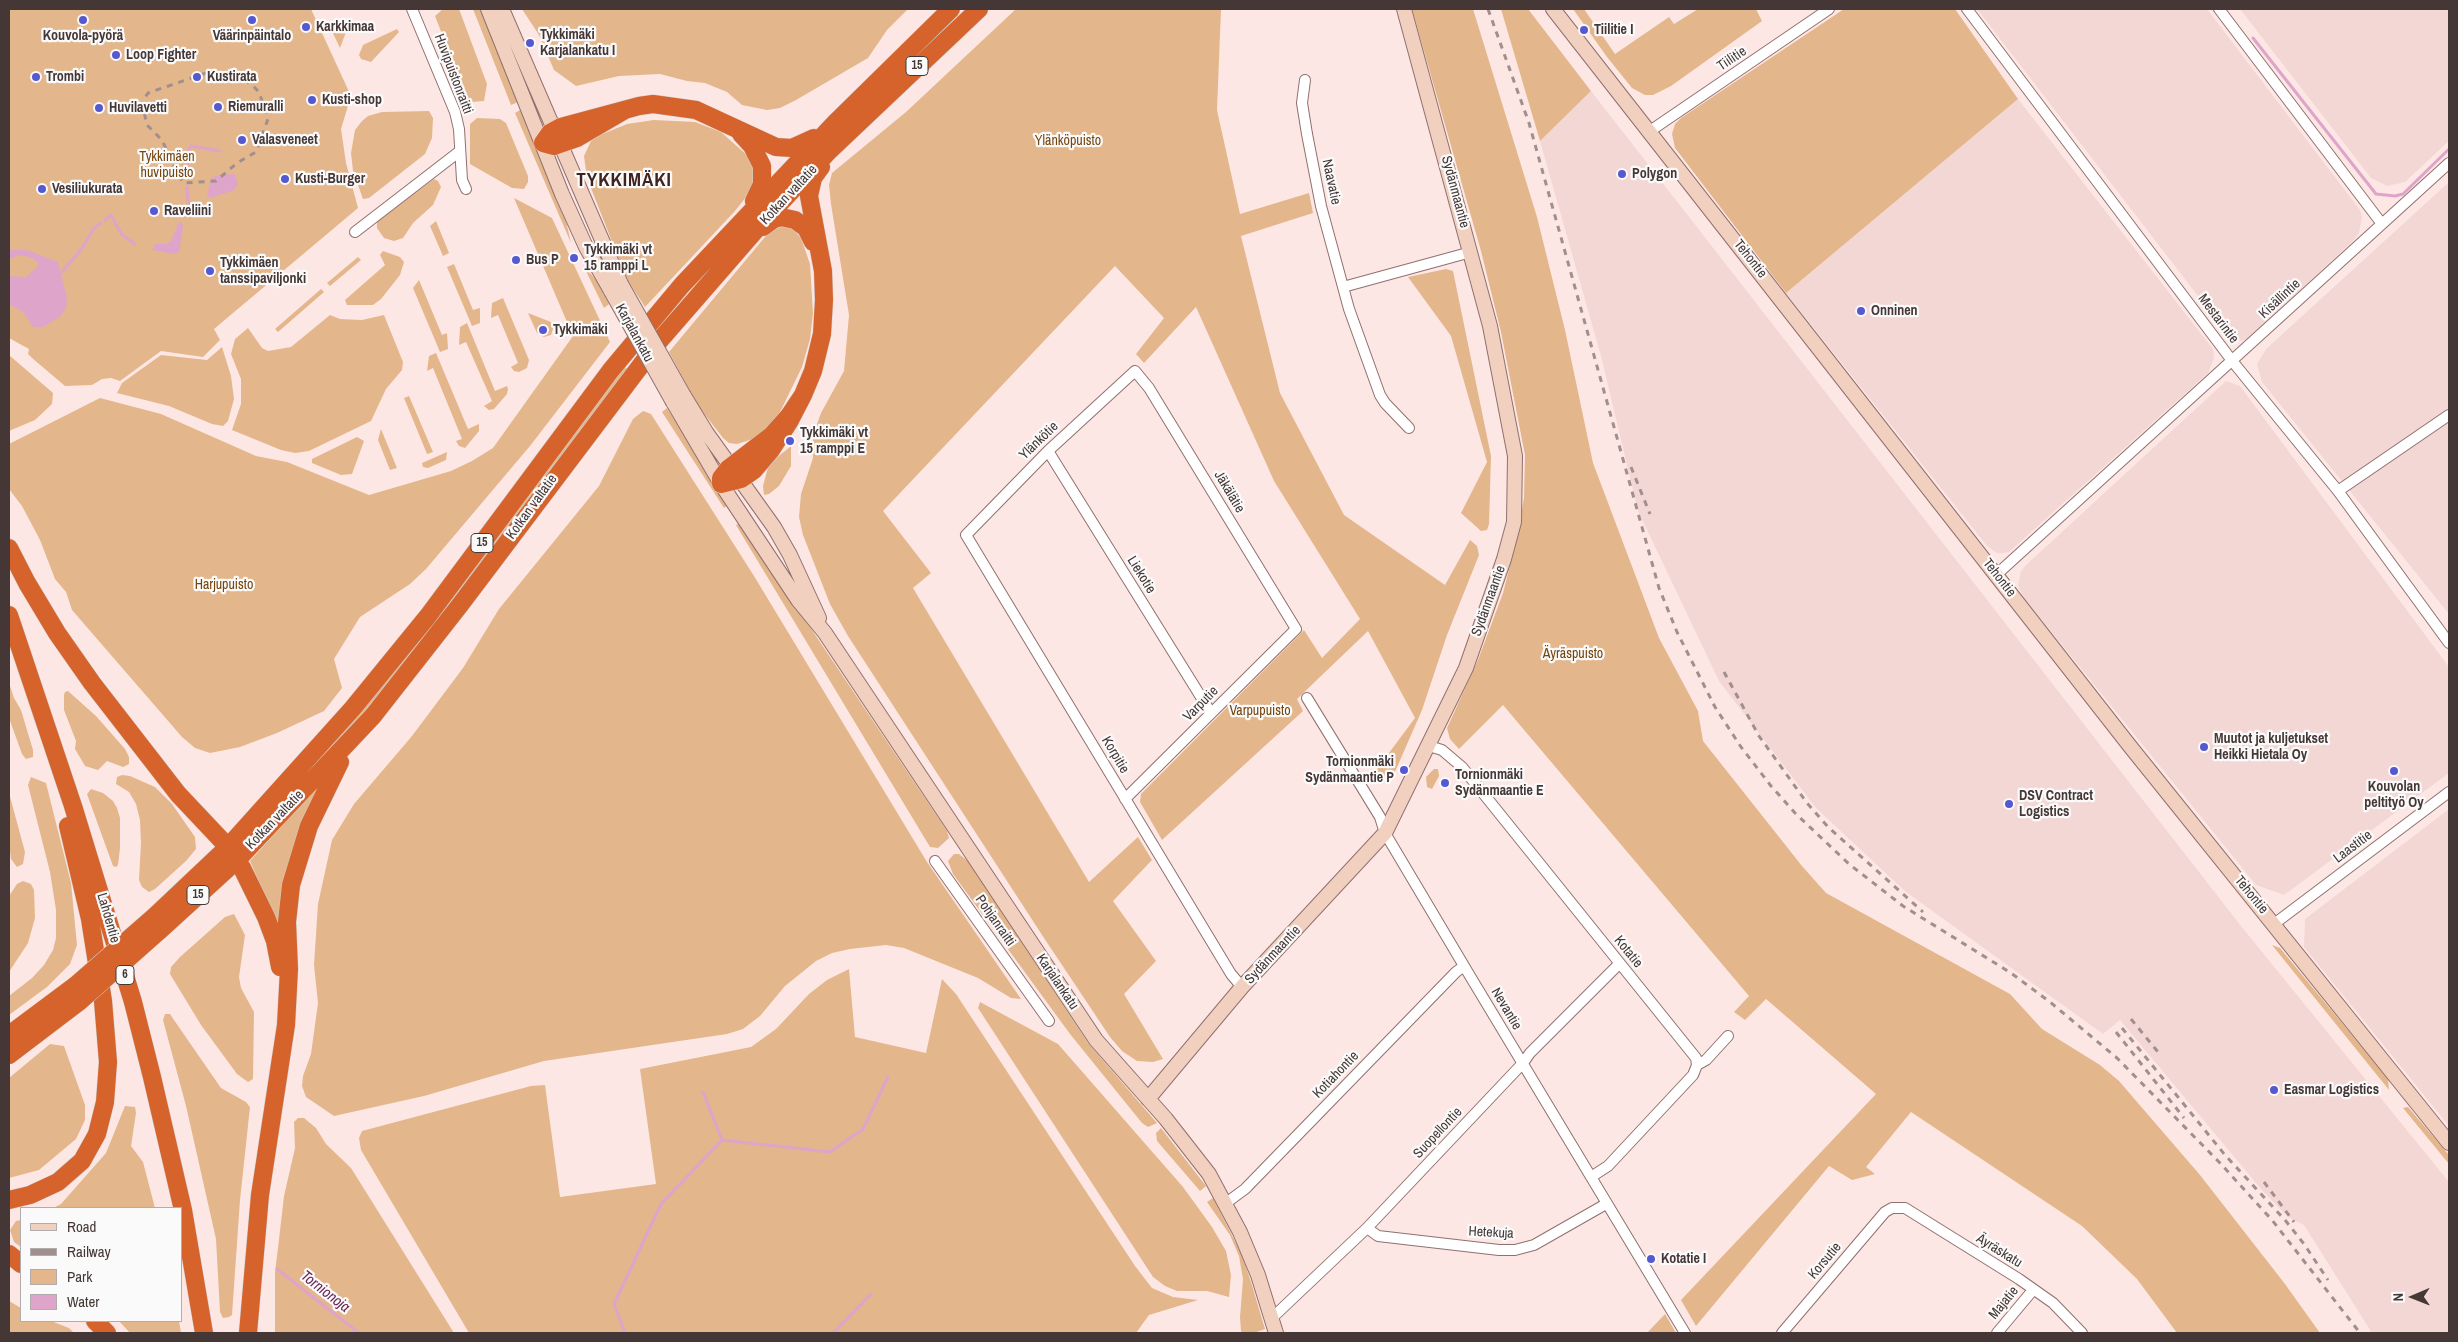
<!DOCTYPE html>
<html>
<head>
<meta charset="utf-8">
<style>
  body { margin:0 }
  #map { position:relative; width:2458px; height:1342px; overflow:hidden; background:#fde7e5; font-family:"Archivo Narrow",sans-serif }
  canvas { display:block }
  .frame { position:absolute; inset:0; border:10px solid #453736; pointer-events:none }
  .legend { position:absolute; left:20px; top:1207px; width:162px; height:115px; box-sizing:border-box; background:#fafafa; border:1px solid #b2acac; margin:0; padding:6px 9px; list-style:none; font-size:15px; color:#453736 }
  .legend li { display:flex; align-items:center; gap:10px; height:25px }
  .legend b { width:25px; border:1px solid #b2acac }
  .north { position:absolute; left:2388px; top:1272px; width:50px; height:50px; -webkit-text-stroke:4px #fafafa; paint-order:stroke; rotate:269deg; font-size:14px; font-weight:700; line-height:20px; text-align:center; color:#453736 }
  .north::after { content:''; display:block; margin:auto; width:18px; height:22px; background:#453736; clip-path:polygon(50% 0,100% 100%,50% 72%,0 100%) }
</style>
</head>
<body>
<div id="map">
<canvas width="2458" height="1342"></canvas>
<div class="frame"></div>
<ul class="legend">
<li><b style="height:6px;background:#f2d0bf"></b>Road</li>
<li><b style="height:6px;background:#a18f8d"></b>Railway</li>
<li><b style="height:14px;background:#e4b68b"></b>Park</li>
<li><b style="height:14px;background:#dfa4c9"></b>Water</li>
</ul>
<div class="north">N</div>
</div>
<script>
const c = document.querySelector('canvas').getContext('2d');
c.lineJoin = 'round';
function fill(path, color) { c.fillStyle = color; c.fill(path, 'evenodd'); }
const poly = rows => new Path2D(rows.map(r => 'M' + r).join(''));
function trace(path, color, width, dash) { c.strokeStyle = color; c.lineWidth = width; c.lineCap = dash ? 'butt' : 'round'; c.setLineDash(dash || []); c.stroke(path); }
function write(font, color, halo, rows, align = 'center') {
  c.font = font + ' "Archivo Narrow",sans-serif'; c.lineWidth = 4.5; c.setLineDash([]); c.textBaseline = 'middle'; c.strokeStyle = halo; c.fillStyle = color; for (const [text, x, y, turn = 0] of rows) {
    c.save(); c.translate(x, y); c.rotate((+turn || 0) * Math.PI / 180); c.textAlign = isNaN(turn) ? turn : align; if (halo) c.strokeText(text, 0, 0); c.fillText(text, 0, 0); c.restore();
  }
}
fill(poly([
  [1977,9,2207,9,2360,210,2362,217,2359,233,2353,241,2248,338,2242,341,2235,339,2228,335],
  [2240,9,2449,9,2449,141,2405,182,2387,186,2371,178],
  [1591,91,2241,926,2449,1182,2449,1333,2372,1333,2304,1225,2288,1217,2261,1189,2120,1020,2103,1034,1906,892,1816,808,1719,681,1638,511,1601,356,1540,141],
  [2018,99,2213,349,2214,358,2208,373,2009,552,2003,553,1997,553,1987,546,1786,293],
  [2449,182,2449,614,2262,382,2257,364,2266,349],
  [2226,381,2240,386,2449,667,2449,773,2284,895,2256,885,2024,598,2018,586,2021,571,2026,565],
  [2449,809,2449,1126,2304,947,2305,919]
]), '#f3d7d5');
fill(poly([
  [9,9,311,9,351,96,341,129,346,163,358,208,214,329,220,340,203,357,161,351,120,381,111,378,102,379,92,385,65,386,32,358,28,354,29,349,9,338],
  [443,9,459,9,487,84,484,101,471,102,467,98,435,16],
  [473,9,481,9,518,102,511,105],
  [522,9,908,9,887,30,868,58,796,100,780,108,767,110,742,105,727,92,705,83,687,81,660,74,619,76,576,86,554,70,539,35],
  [1016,9,1221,9,1217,110,1240,214,1309,193,1313,213,1241,236,1280,393,1344,515,1445,585,1470,540,1477,546,1479,555,1447,635,1422,710,1394,774,1378,781,1368,781,1415,718,1368,631,1297,699,1303,711,1162,840,1140,802,1141,794,1304,630,1322,658,1360,619,1274,481,1196,307,1144,363,1136,354,1164,318,1115,266,883,511,931,573,913,588,1089,882,1138,837,1152,860,1113,901,1156,961,1124,994,1163,1059,1153,1062,1137,1061,1122,1051,1110,1037,1044,938,848,636,830,604,803,535,799,517,801,494,813,458,813,435,821,413,844,371,849,315,831,204,829,185,832,173,906,112],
  [1412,9,1473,9,1537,217,1565,330,1593,463,1659,638,1698,711,1703,741,1802,866,1826,893,2010,994,2042,1029,2100,1065,2119,1081,2200,1175,2285,1284,2320,1333,2177,1333,2137,1279,2082,1226,1911,1112,1866,1167,1875,1174,1852,1180,1829,1166,1696,1326,1681,1300,1876,1094,1766,999,1745,1020,1734,1012,1749,996,1503,705,1459,749,1450,739,1447,728,1478,660,1503,593,1517,538,1524,498,1525,455,1501,332,1481,251],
  [1501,9,1528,9,1591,91,1540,141],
  [1573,9,1584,9,1615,54,1669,17,1674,24,1698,9,1756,9,1762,21,1671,86,1653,95,1645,95,1632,88,1607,57],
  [1844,9,1955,9,2018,99,1786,293,1675,148,1672,134,1675,124,1681,118],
  [331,25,346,32,340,48,330,27],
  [397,29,399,32,371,62,361,59,359,55,363,45],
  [520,110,564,212,571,243,515,113],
  [429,111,433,118,432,138,425,154,369,198,363,199,353,171,351,153,355,130,362,121,368,116,382,112],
  [477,118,500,119,506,123,528,176,528,182,524,189,512,188,470,164,470,124],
  [654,120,695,122,721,132,749,157,754,169,754,183,750,192,735,211,645,307,630,284,620,262,587,178,584,156,591,141,600,135,627,124],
  [434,179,438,181,441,187,433,205,413,223,403,238,394,241,384,238,377,228,377,221],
  [514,198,552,218,610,342,530,446,426,569,410,584,360,617,334,659,342,688,324,711,277,733,240,747,210,753,195,748,182,737,72,610,66,592,55,579,40,540,22,506,9,489,9,444,100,398,161,414,256,456,287,462,369,495,451,471,472,461,493,448,573,336],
  [436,221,449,253,443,256,430,226],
  [784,226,792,228,801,238,810,264,813,313,810,339,802,367,780,412,766,429,753,439,737,444,729,443,723,438,699,407,669,352,770,231],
  [383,251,400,257,404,262,400,275,381,299,373,305,347,305,345,300,385,265,380,255],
  [358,257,361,260,330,286,327,283],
  [454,264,473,310,480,308,480,323,472,326,447,267],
  [583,265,597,281,609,304,604,308],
  [1446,269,1453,271,1491,456,1489,524,1487,530,1481,531,1461,513,1487,462,1451,336,1408,277],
  [419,280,442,335,447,333,448,349,440,352,413,288],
  [321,289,324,292,278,332,275,329],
  [503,298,529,360,527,368,519,372,514,371,511,367,518,363,498,315,491,318,492,303],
  [528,313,551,322,553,329,551,335,544,337,537,333],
  [330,315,340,319,362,320,384,315,403,362,402,370,386,389,371,421,309,451,295,453,281,450,232,430,241,404,241,379,231,354,235,339,248,328,262,348,268,351,291,347],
  [467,323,495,391,507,386,508,389,507,394,494,409,489,410,484,406,492,401,466,342,459,345,460,327],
  [222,347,231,376,234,399,228,421,223,426,212,424,169,406,117,393,122,383,161,355,207,360],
  [436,353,468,429,479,424,479,431,465,448,459,446,456,441,462,439,433,368,427,371,429,356],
  [9,355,53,393,52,404,35,420,9,431],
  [623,366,629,370,437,625,314,774,276,804],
  [409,396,433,452,427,454,404,398],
  [667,408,728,505,724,508,662,412],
  [643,411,651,414,754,576,927,862,1021,999,1011,998,978,978,904,948,886,945,850,949,832,953,816,961,785,986,760,1016,743,1029,727,1034,544,1061,424,1096,334,1116,306,1097,302,1086,303,1076,311,1054,318,1003,314,965,318,904,332,840,354,804,412,736,463,668,499,609,599,486,633,419],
  [381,429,397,468,390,470,378,440],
  [357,437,364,441,352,474,341,475,312,463,312,459],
  [791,446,791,466,779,486,769,494,764,495,763,486,769,464],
  [447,452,446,460,428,468,423,467,422,463],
  [740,523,947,831,949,838,938,848,930,847,736,525],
  [9,683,14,698,21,710,33,750,33,757,26,759,22,754,9,718],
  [68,691,96,716,125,749,129,757,129,764,123,767,107,761,98,770,85,766,75,749,76,741,64,710,64,695,65,692],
  [1434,769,1438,769,1439,776,1432,789,1427,787,1426,777],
  [122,775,130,776,155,787,172,804,195,837,196,849,186,861,155,889,149,892,142,887,139,880,141,843,140,820,136,804,129,792,116,784,117,777],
  [31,777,46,783,71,883,77,945,70,964,47,987,9,1015,9,996,32,978,44,965,53,950,56,938,56,910,50,872,28,785],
  [316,788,318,790,282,926,278,926,250,861],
  [91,789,103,793,113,801,117,808,120,818,120,848,118,865,116,867,113,866,87,794],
  [9,793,25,852,23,864,17,867,11,859,9,843],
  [954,854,959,854,968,861,1088,1043,1157,1123,1148,1127,1142,1123,1070,1034,953,874,948,861],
  [23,881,31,884,34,890,35,918,28,943,9,972,9,896,17,884],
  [234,914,245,935,239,977,241,988,254,1012,253,1079,248,1082,237,1074,201,1025,170,974,171,967,180,957,225,917],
  [2272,945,2280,948,2388,1079,2389,1090],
  [849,969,855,1037,926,1053,942,979,956,994,1135,1266,1152,1288,1173,1297,1198,1300,1149,1315,1136,1333,469,1333,361,1150,359,1138,362,1131,531,1086,545,1085,560,1197,656,1184,640,1069,751,1047,776,1029,809,994,827,980],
  [980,1002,1058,1044,1183,1187,1212,1227,1226,1251,1231,1275,1229,1297,1207,1291,1177,1291,1165,1286,1153,1277,978,1008],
  [165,1014,170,1014,174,1020,221,1088,246,1102,250,1107,240,1200,232,1315,229,1317,223,1318,220,1312,216,1239,186,1106,163,1020],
  [50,1044,64,1046,85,1105,85,1120,76,1139,39,1170,9,1178,9,1078],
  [125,1106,135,1107,136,1113,131,1146,143,1162,155,1208,53,1208,61,1204,106,1153],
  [2408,1107,2449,1155,2449,1164,2403,1108],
  [298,1118,304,1118,316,1128,326,1144,351,1168,454,1333,275,1333,275,1272,278,1248,284,1196,295,1148,294,1122],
  [1161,1128,1206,1186,1200,1191,1157,1141,1156,1133],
  [1213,1198,1242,1255,1251,1282,1265,1329,1254,1333,1243,1333,1241,1331,1240,1317,1243,1279,1239,1256,1230,1235,1207,1202],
  [21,1220,21,1247,14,1242,10,1230,16,1221],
  [9,1301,21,1308,21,1321,51,1321,69,1328,74,1333,9,1333],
  [1665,1314,1676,1333,1647,1333],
  [119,1321,179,1321,181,1333,130,1333]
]), '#e4b68b');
fill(poly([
  [235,174,238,184,234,190,211,198,207,196,211,178,219,175],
  [179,222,182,222,183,227,179,252,174,254,152,250,155,244,166,244,171,241],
  [9,250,27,250,58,262,67,298,66,308,61,316,43,327,33,327,23,312,9,304,9,276,26,277,39,265,37,261,29,257,20,255,9,259]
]), '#dfa4c9');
trace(poly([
  [2253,38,2376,194,2395,196,2403,194,2449,149],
  [186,176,189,149,191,146,220,151],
  [187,187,188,201,192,211,191,214],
  [105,220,111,215,122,235,135,244],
  [62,272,83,247,94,228,101,223],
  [703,1092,722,1140],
  [277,1269,359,1333],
  [625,1333,614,1304,661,1204,722,1140,830,1152,863,1129,888,1077],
  [833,1333,871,1294]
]), '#dfa4c9', 3);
const street = poly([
  [412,9,455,112,459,129,462,180,466,189],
  [1967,9,2233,362,2338,491,2449,643],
  [1305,80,1302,103,1307,134,1321,206,1349,309,1380,395,1385,403,1409,428],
  [1650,131,1829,9],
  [2382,224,2449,163],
  [355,232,460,151],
  [1343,287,1471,252],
  [1048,451,1211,713],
  [2338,491,2449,415],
  [1996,575,2382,224,2219,9],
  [1307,698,1380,817,1385,833,1470,976,1685,1333],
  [1429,746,1442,750,1462,767,1696,1058,1697,1065,1693,1075,1608,1166,1591,1177],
  [1125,799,1296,629,1149,388,1135,371,1048,451,966,535,1231,974,1242,987],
  [935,861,1049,1021],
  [2274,924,2449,792],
  [1697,1065,1706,1060,1728,1036],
  [1226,1203,1245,1189,1456,972,1464,966],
  [1367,1228,1378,1236,1499,1250,1515,1250,1534,1245,1606,1204],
  [1272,1318,1367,1228,1523,1063,1530,1053,1619,964],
  [1782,1333,1885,1212,1892,1208,1905,1208,2019,1279,2053,1303,2082,1333],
  [1997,1333,2033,1290]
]);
const secondary = poly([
  [488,9,562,194,586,247,611,291],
  [502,9,621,284],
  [1553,9,2129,745,2449,1143],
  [684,396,706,432,774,527,790,555,819,618],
  [673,402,721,484,798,600,825,633,1096,1040,1166,1119,1209,1174,1240,1232,1258,1275,1276,1333],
  [1148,1099,1242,987,1385,833,1466,668,1504,559,1514,522,1515,456,1490,326,1404,9]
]);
const highway = poly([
  [625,110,577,138,554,146,543,143,550,133,561,127,639,106,653,104,696,110,776,147,792,148,814,138],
  [741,134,752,146,762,166,762,184,754,201],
  [763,227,774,219,781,217,795,220,806,228,813,242],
  [803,395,789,416,771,436,728,469,721,478,721,484,741,479,754,470,771,450,789,422,803,395,813,371,822,334,824,300,823,271,809,196,813,178,821,167],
  [9,548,27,583,57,633,92,683,178,794,228,847,242,868,266,917,275,941,280,967],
  [9,615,73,806,133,1002,152,1077,183,1210,204,1333],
  [155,916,228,847,353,708,428,616,611,370,682,285,835,123,951,9],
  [159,931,237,860,373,716,460,605,660,340,767,217,828,152,979,9],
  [9,1035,76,985],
  [9,1055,80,1001],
  [9,1200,30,1195,58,1182,82,1161,97,1134,105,1102,108,1062,103,1001,90,919,68,826],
  [9,1254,21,1264],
  [95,1321,107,1333],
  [248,1333,260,1195,286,1025,289,969,287,922,291,885,309,826,340,762]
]);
trace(street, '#90706e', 12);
trace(secondary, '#90706e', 16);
trace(highway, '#d2cfcf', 19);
trace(street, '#fff', 10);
trace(secondary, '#f2d0bf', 14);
trace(highway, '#d5632b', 18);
trace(poly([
  [1488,9,1529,123,1659,588,1677,632,1715,707,1741,747,1771,786,1795,813,1849,864,1903,906,2011,973,2050,1002,2117,1058,2220,1163,2272,1220,2360,1333],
  [209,72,245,80,253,86,259,92,268,119,256,152,237,163,216,181,184,183,178,175,162,140,147,125,143,107,144,99,148,93,209,72],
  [1631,467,1650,514],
  [1724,672,1759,736,1807,803,1828,827,1923,912],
  [2131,1019,2158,1052],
  [2122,1028,2225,1155,2285,1220,2304,1244,2328,1280],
  [2116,1032,2184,1118],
  [2264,1182,2294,1222]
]), '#a18f8d', 3, [6, 6]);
const secondaryBridge = poly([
  [621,284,684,396],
  [611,291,673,402]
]);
const highwayBridge = poly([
  [76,985,155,916],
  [80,1001,159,931]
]);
trace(secondaryBridge, '#90706e', 16, []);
trace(highwayBridge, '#d2cfcf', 19, []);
trace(secondaryBridge, '#f2d0bf', 14);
trace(highwayBridge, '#d5632b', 18);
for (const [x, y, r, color] of [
  [83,20,5,"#5658cf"],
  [252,20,5,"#5658cf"],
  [306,27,5,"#5658cf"],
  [1584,30,5,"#5658cf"],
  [530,43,5,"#5658cf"],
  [116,55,5,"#5658cf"],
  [36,77,5,"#5658cf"],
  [197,77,5,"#5658cf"],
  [312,100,5,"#5658cf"],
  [218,107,5,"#5658cf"],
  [99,108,5,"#5658cf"],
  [242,140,5,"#5658cf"],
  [1622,174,5,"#5658cf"],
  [285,179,5,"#5658cf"],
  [42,189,5,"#5658cf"],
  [154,211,5,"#5658cf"],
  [574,258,5,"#5658cf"],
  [516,260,5,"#5658cf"],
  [210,271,5,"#5658cf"],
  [1861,311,5,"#5658cf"],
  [543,330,5,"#5658cf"],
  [790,441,5,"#5658cf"],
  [2204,747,5,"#5658cf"],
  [1404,770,5,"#5658cf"],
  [2394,771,5,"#5658cf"],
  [1445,783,5,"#5658cf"],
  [2009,804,5,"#5658cf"],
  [2274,1090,5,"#5658cf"],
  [1651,1259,5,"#5658cf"]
]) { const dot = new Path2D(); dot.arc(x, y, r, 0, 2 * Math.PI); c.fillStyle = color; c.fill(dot); trace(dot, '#fafafa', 2); }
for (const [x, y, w] of [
  [917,66,22],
  [482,543,22],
  [198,895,22],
  [125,975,18]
]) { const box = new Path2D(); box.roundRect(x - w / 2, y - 9.5, w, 19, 4); c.fillStyle = '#fafafa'; c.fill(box); trace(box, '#453736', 1); }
write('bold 12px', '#453736', null, [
  ["15",917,66],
  ["15",482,543],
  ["15",198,895],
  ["6",125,975]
]);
write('bold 14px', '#453736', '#fafafa', [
  ["Karkkimaa",316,27],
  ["Tiilitie I",1594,30],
  ["Tykkimäki",540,35],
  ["Karjalankatu I",540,51],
  ["Kouvola-pyörä",83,36,"center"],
  ["Väärinpäintalo",252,36,"center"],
  ["Loop Fighter",126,55],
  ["Trombi",46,77],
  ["Kustirata",207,77],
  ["Kusti-shop",322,100],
  ["Riemuralli",228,107],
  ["Huvilavetti",109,108],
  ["Valasveneet",252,140],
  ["Polygon",1632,174],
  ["Kusti-Burger",295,179],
  ["Vesiliukurata",52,189],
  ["Raveliini",164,211],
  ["Tykkimäki vt",584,250],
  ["15 ramppi L",584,266],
  ["Bus P",526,260],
  ["Tykkimäen",220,263],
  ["tanssipaviljonki",220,279],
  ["Onninen",1871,311],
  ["Tykkimäki",553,330],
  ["Tykkimäki vt",800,433],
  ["15 ramppi E",800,449],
  ["Muutot ja kuljetukset",2214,739],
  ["Heikki Hietala Oy",2214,755],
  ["Tornionmäki",1394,762,"right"],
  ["Sydänmaantie P",1394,778,"right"],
  ["Tornionmäki",1455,775],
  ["Sydänmaantie E",1455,791],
  ["Kouvolan",2394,787,"center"],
  ["peltityö Oy",2394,803,"center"],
  ["DSV Contract",2019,796],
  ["Logistics",2019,812],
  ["Easmar Logistics",2284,1090],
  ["Kotatie I",1661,1259]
], 'left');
write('14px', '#453736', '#fafafa', [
  ["Tiilitie",1732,59,-34],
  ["Huvipuistonraitti",453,74,69],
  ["Naavatie",1331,182,78],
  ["Sydänmaantie",1455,192,75],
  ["Kotkan valtatie",789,195,-47],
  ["Tehontie",1750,259,52],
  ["Kisällintie",2280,299,-43],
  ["Mestarintie",2218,319,53],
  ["Karjalankatu",634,333,61],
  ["Ylänkötie",1039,441,-44],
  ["Jäkälätie",1229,492,59],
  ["Kotkan valtatie",532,507,-54],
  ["Liekotie",1141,575,58],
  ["Tehontie",1999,578,52],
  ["Sydänmaantie",1489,601,-70],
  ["Varputie",1201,704,-45],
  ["Korpitie",1115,755,59],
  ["Kotkan valtatie",275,820,-46],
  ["Laastitie",2353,847,-37],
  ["Tehontie",2251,895,51],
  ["Lahdentie",108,918,74],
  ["Pohjanraitti",995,921,55],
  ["Kotatie",1628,952,51],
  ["Sydänmaantie",1273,955,-47],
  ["Karjalankatu",1057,982,56],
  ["Nevantie",1506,1009,59],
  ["Kotiahontie",1336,1075,-46],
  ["Suopellontie",1438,1133,-47],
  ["Hetekuja",1491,1233,3],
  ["Äyräskatu",1999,1251,32],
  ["Korsutie",1825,1261,-50],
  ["Majatie",2004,1303,-51]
]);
write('14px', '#74450d', '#fafafa', [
  ["Ylänköpuisto",1068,141],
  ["Tykkimäen",167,157],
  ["huvipuisto",167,173],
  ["Harjupuisto",224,585],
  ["Äyräspuisto",1573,654],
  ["Varpupuisto",1260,711]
]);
write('italic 15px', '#692555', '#fafafa', [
  ["Tornionoja",325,1292,38]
]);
c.letterSpacing = '1px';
write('bold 19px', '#3e2322', '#fafafa', [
  ["TYKKIMÄKI",624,181]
]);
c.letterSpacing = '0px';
</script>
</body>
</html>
